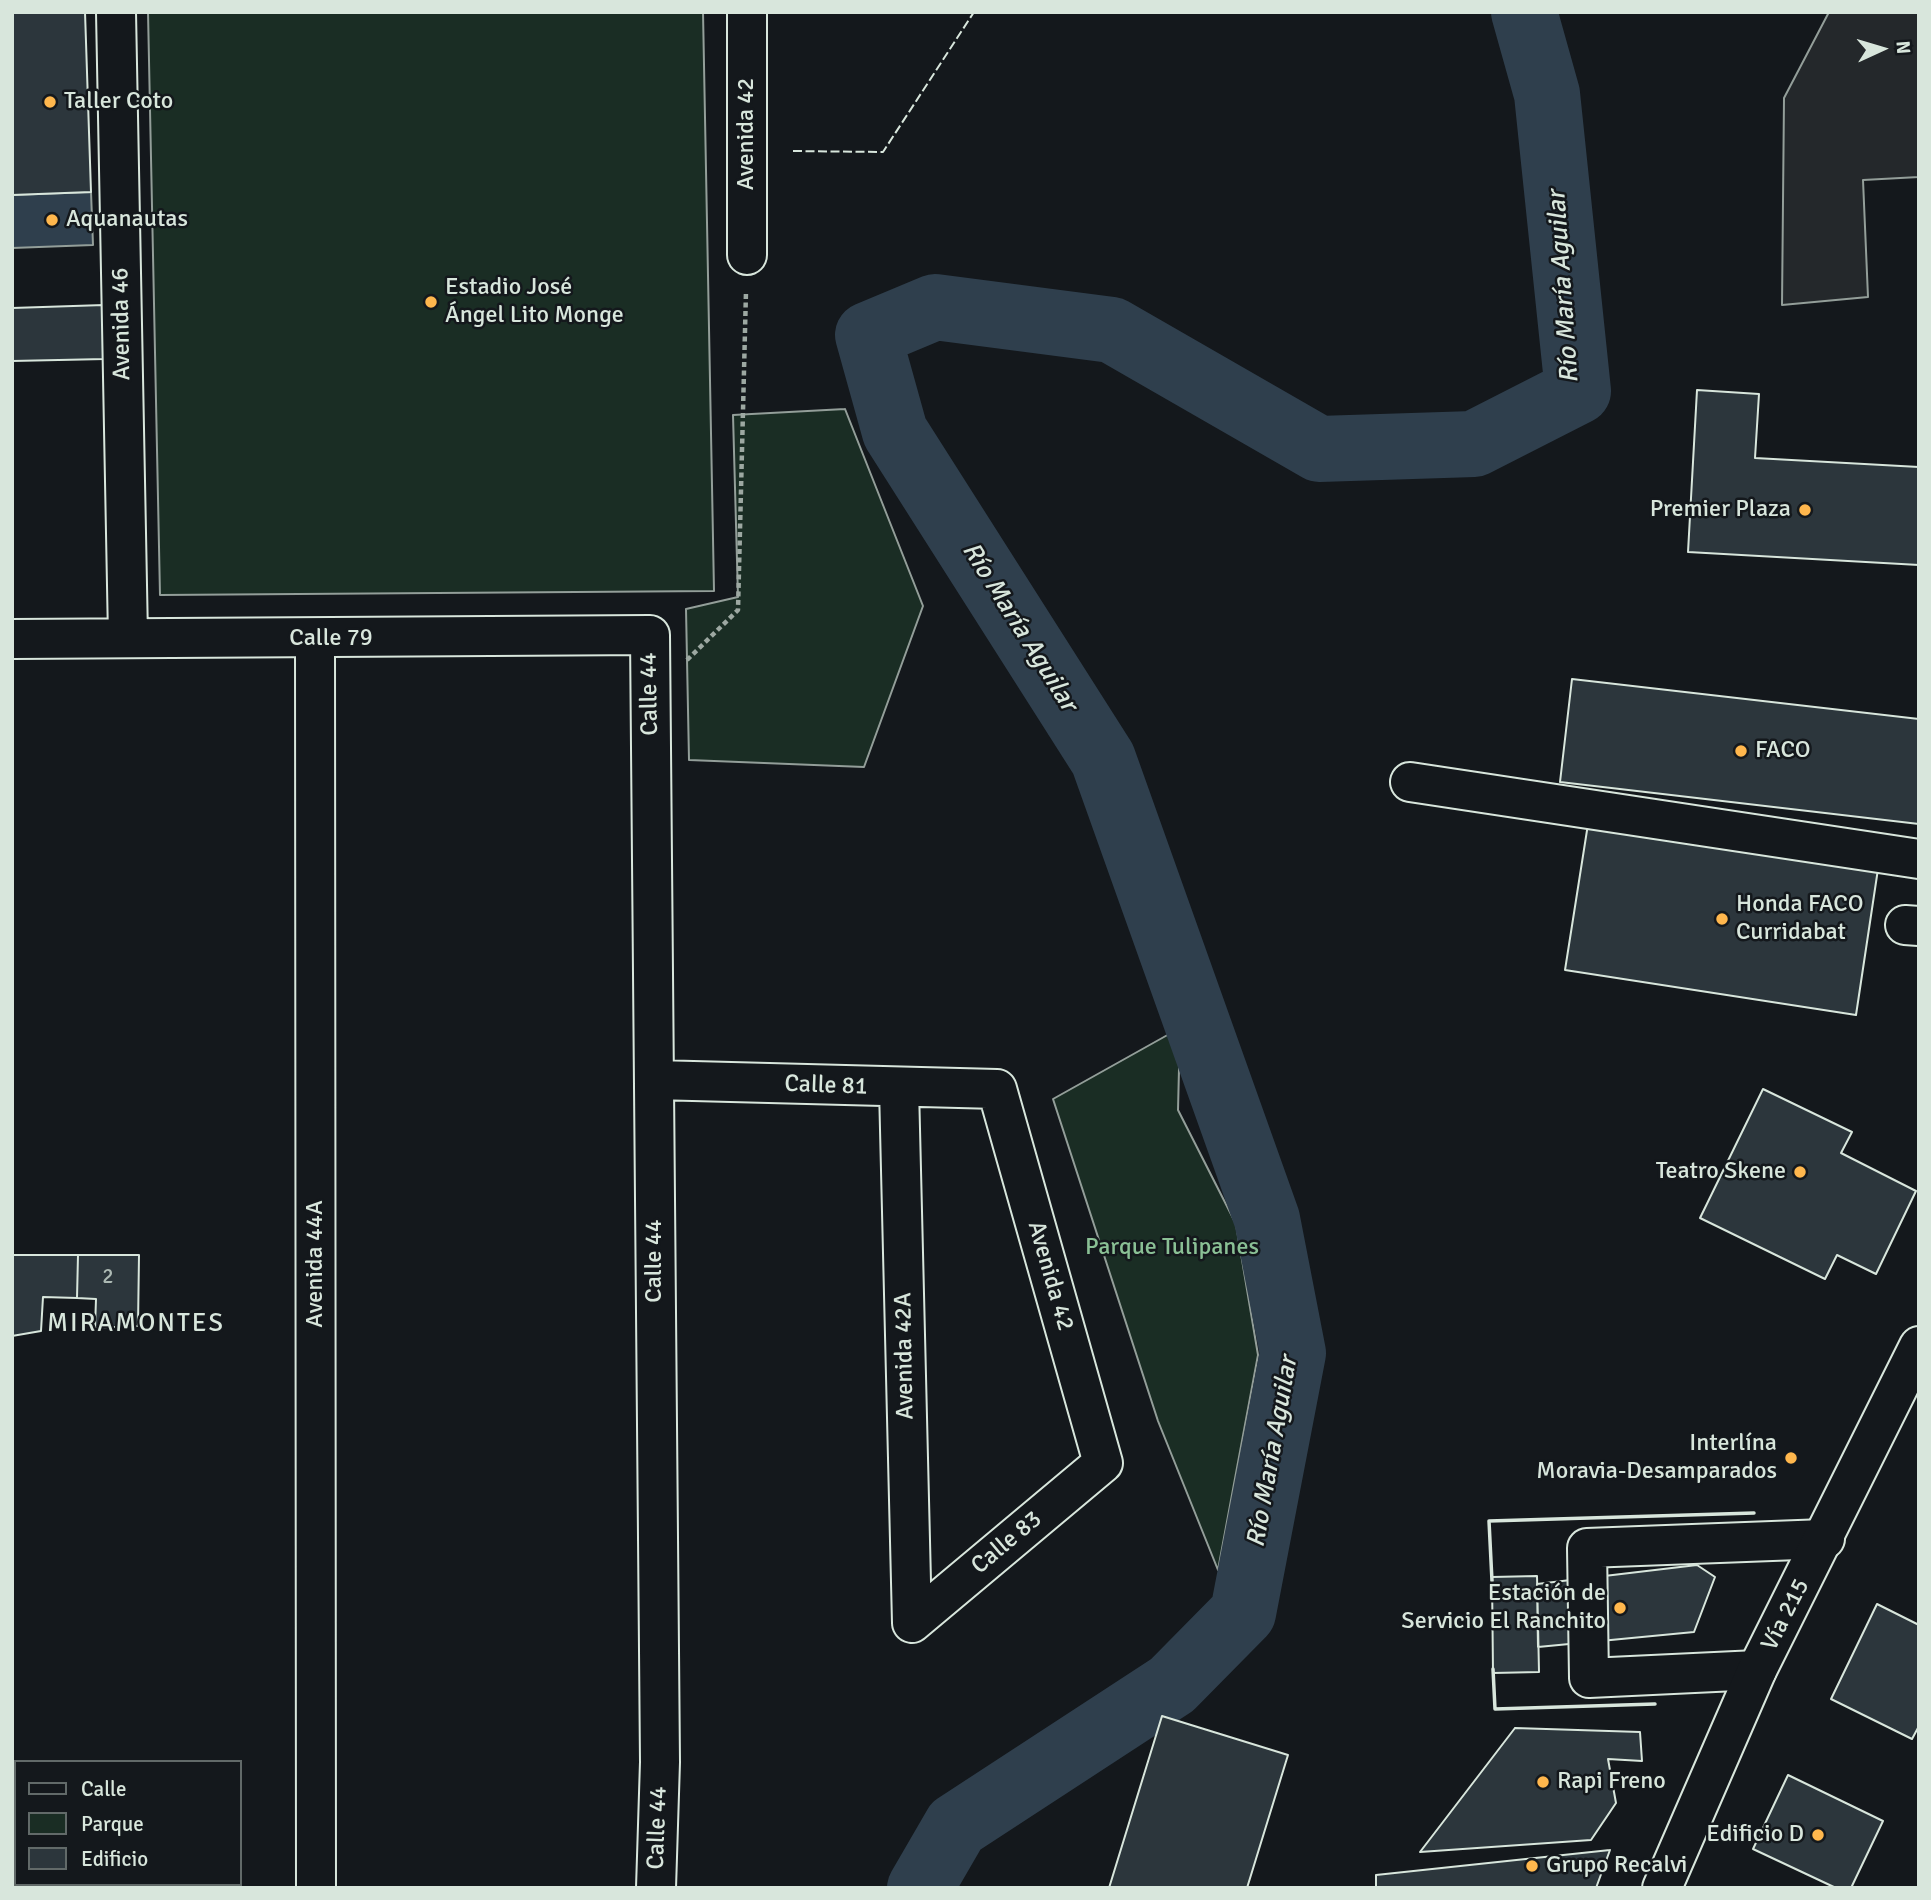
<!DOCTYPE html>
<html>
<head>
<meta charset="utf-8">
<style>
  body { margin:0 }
  #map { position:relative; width:1931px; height:1900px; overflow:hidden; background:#14181c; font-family:Signika,sans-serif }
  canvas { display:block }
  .frame { position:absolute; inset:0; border:14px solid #d8e6dc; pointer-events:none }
  .legend { position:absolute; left:14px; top:1760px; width:228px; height:126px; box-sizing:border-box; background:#14181c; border:2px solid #626a69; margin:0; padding:9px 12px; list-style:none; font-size:21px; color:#d8e6dc }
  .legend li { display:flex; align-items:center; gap:14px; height:35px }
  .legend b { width:35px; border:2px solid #626a69 }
  .north { position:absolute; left:1847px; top:14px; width:70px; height:70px; -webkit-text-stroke:5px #14181c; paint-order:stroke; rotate:86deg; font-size:19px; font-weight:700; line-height:28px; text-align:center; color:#d8e6dc }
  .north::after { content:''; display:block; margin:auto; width:24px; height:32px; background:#d8e6dc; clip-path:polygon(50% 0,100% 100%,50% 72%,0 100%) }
</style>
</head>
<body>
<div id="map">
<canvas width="1931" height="1900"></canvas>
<div class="frame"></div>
<ul class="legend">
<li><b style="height:9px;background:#14181c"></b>Calle</li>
<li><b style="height:19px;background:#1a2d24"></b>Parque</li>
<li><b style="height:19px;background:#2c363c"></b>Edificio</li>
</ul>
<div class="north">N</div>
</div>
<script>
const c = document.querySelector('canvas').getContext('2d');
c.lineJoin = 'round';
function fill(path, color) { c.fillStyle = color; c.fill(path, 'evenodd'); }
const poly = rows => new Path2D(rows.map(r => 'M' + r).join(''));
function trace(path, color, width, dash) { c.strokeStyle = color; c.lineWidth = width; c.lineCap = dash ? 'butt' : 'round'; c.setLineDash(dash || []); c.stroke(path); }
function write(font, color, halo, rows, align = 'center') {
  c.font = font + ' Signika,sans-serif'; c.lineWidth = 5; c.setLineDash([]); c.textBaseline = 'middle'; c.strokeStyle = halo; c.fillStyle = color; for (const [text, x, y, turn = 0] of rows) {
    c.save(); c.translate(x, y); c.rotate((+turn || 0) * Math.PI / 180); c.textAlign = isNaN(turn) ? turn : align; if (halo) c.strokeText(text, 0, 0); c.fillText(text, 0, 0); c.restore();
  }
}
const green = poly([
  [148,12,703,12,714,591,160,595,148,12],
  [845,409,923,606,864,767,689,760,686,609,738,597,733,415,845,409],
  [1180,1028,1178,1110,1236,1224,1258,1355,1218,1570,1158,1421,1053,1099,1180,1028]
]);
fill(green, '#1a2d24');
trace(green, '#939e99', 2);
const parking = poly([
  [1829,12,1919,12,1919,177,1863,180,1868,297,1782,305,1784,98,1829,12]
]);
fill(parking, '#24282b');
trace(parking, '#939e99', 2);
const water = poly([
  [91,192,93,245,12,248,12,195,91,192]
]);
fill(water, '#2f3f4d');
trace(water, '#939e99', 2);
trace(poly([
  [920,1888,956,1826,1172,1685,1243,1613,1293,1353,1267,1219,1103,759,895,432,868,335,935,307,1112,330,1319,449,1474,444,1578,391,1547,94,1524,12]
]), '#2f3f4d', 66);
const building = poly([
  [12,12,85,12,91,192,12,195,12,12],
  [104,305,105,359,12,361,12,308,104,305],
  [1697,390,1759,394,1755,458,1919,467,1919,565,1688,552,1697,390],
  [1572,679,1919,719,1919,824,1560,782,1572,679],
  [1588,824,1878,869,1856,1015,1565,970,1588,824],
  [1763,1089,1852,1132,1841,1153,1916,1191,1876,1274,1837,1255,1825,1279,1700,1218,1763,1089],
  [13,1255,78,1255,77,1298,43,1297,41,1331,12,1336,13,1255],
  [78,1255,139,1255,138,1326,95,1328,96,1299,77,1298,78,1255],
  [1697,1565,1715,1577,1694,1632,1538,1647,1537,1584,1697,1565],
  [1537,1576,1539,1672,1493,1673,1492,1577,1537,1576],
  [1877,1604,1919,1625,1919,1726,1912,1739,1831,1699,1877,1604],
  [1162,1716,1288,1755,1247,1888,1109,1888,1162,1716],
  [1515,1728,1640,1732,1642,1761,1608,1759,1616,1803,1591,1840,1420,1852,1515,1728],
  [1788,1775,1883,1821,1851,1888,1836,1888,1753,1849,1788,1775],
  [1610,1850,1596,1888,1376,1888,1376,1875,1610,1850]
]);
fill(building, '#2c363c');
trace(building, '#d8e6dc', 2);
const minor = poly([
  [116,12,128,637],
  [747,12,747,255],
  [12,639,650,635,660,1762,656,1888],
  [315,639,316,1888],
  [1410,782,1919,859],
  [1905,925,1919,926],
  [655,1080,997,1089,1103,1463,912,1623],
  [899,1088,912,1623],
  [1757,1670,1589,1678,1587,1548,1825,1539]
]);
const major = poly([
  [1662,1888,1757,1670,1919,1346]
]);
trace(minor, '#d8e6dc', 42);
trace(major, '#d8e6dc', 42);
trace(poly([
  [687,660,738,610,746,291]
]), '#9da8a2', 4.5, [5, 3.5]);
trace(minor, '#14181c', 38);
trace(major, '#14181c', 38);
trace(poly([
  [793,151,883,152,974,12]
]), '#d8e6dc', 2, [9, 3.5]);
trace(poly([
  [1492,1581,1489,1521,1754,1513],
  [1493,1669,1495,1709,1655,1704]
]), '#d8e6dc', 3.5);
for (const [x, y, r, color] of [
  [50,102,7,"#ffb74d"],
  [52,220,7,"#ffb74d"],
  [431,302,7,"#ffb74d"],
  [1805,510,7,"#ffb74d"],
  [1741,751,7,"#ffb74d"],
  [1722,919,7,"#ffb74d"],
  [1800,1172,7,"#ffb74d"],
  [1791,1458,7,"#ffb74d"],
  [1620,1608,7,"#ffb74d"],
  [1543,1782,7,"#ffb74d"],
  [1818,1835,7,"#ffb74d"],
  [1532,1866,7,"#ffb74d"]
]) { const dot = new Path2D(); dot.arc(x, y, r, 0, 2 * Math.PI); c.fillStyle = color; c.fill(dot); trace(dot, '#14181c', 2.5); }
write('21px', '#adbab4', null, [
  ["2",108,1277]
]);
write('24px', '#d8e6dc', '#14181c', [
  ["Taller Coto",64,102],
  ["Aquanautas",66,220],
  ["Estadio José",445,288],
  ["Ángel Lito Monge",445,316],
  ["Premier Plaza",1791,510,"right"],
  ["FACO",1755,751],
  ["Honda FACO",1736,905],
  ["Curridabat",1736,933],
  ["Teatro Skene",1786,1172,"right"],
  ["Interlína",1777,1444,"right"],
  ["Moravia-Desamparados",1777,1472,"right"],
  ["Estación de",1606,1594,"right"],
  ["Servicio El Ranchito",1606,1622,"right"],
  ["Rapi Freno",1557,1782],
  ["Edificio D",1804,1835,"right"],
  ["Grupo Recalvi",1546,1866]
], 'left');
write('24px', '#d8e6dc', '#14181c', [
  ["Avenida 42",747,134,-90],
  ["Avenida 46",122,324,-91],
  ["Calle 79",331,639],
  ["Calle 44",650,694,-91],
  ["Calle 81",826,1086,2],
  ["Calle 44",655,1261,-90],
  ["Avenida 44A",316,1264,-90],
  ["Avenida 42",1050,1276,74],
  ["Avenida 42A",905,1356,-91],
  ["Calle 83",1007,1543,-40],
  ["Vía 215",1786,1615,-63],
  ["Calle 44",658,1828,-88]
]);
write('24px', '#8ac095', '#14181c', [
  ["Parque Tulipanes",1172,1248]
]);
write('italic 26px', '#d8e6dc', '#14181c', [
  ["Río María Aguilar",1564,287,-94],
  ["Río María Aguilar",1019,627,58],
  ["Río María Aguilar",1273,1452,-80]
]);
c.letterSpacing = '2px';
write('26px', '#d8e6dc', '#14181c', [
  ["MIRAMONTES",136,1324]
]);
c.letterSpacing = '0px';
</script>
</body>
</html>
